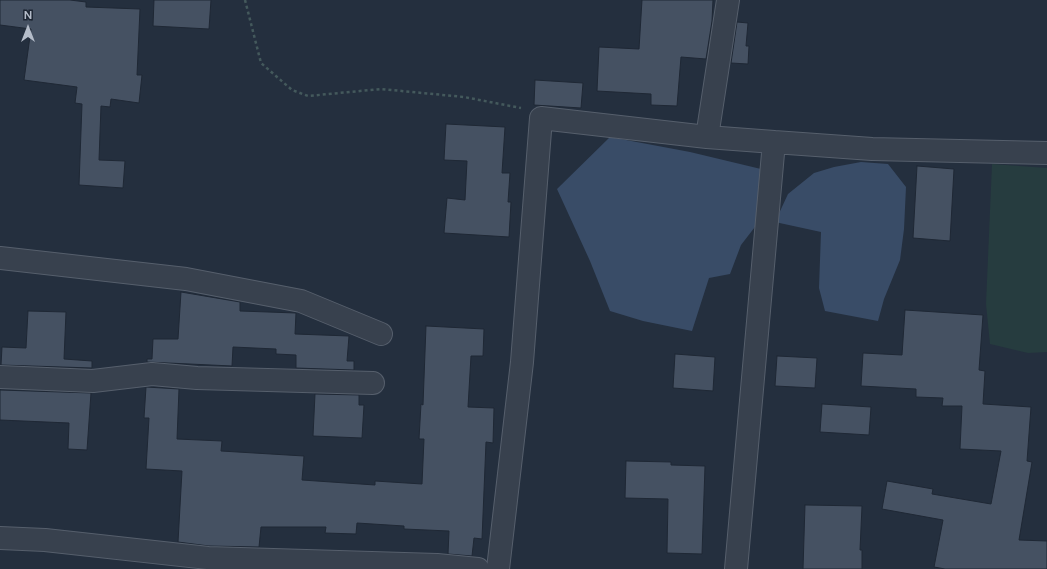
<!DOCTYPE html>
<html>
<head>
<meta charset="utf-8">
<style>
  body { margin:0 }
  #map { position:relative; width:1047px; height:569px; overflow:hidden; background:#242f3e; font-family:Figtree,sans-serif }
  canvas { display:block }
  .north { position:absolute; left:8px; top:8px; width:40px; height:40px; -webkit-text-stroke:3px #1d2633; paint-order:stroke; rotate:0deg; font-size:11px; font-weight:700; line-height:16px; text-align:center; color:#b4bcc9 }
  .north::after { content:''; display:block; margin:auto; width:14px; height:18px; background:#b4bcc9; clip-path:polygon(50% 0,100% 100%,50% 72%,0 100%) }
</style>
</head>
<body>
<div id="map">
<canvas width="1047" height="569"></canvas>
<div class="north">N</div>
</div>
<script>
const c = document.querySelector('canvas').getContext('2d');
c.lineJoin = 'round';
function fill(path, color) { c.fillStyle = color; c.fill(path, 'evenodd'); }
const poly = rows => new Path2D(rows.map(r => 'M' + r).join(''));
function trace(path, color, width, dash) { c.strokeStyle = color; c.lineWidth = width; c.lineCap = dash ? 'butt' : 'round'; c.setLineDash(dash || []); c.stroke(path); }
fill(poly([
  [992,164,1047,168,1047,352,1028,353,990,344,986,304]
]), '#263c3f');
fill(poly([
  [610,137,690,152,761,169,758,223,741,245,730,274,709,278,692,331,643,321,610,311,590,261,557,189],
  [861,162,888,164,906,187,904,229,900,260,884,299,878,321,825,311,819,288,821,232,775,222,788,194,814,173,834,167]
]), '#394c67');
const building = poly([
  [0,0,70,0,86,2,86,7,140,9,137,75,142,75,139,103,111,99,110,107,101,106,99,160,125,161,123,188,79,185,82,104,75,103,77,87,24,80,31,29,0,25,0,0],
  [154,0,211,0,209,29,153,26,154,0],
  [642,0,713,0,712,21,706,59,681,57,677,106,651,105,651,94,597,91,599,47,639,49,642,0],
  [737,22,748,23,746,46,749,46,748,64,731,63,737,22],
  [535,80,583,83,581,108,534,105,535,80],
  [446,124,505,127,502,173,510,173,508,202,511,202,509,237,444,233,447,198,465,200,467,161,444,160,446,124],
  [917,166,954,169,950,241,913,238,917,166],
  [181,292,240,302,240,311,296,313,295,334,349,336,347,361,354,361,354,370,296,368,296,355,276,354,276,349,233,347,232,366,147,362,147,359,152,359,153,339,178,339,181,292],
  [905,310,983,315,979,370,985,371,983,404,1031,407,1027,461,1032,462,1019,540,1047,541,1047,569,945,569,934,567,943,520,882,509,887,481,933,489,932,494,991,504,1001,451,960,449,962,406,942,406,943,398,916,397,916,389,861,386,863,353,902,355,905,310],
  [28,311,66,312,64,359,92,361,92,368,1,365,2,347,26,348,28,311],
  [426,326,484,329,483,356,471,356,468,407,494,408,493,443,486,442,482,539,474,538,472,556,448,554,449,531,404,529,404,526,357,523,356,534,325,533,326,527,261,527,259,547,209,546,178,542,182,471,146,469,149,418,144,418,146,387,179,389,177,439,222,441,221,451,304,456,302,480,375,485,375,481,422,484,424,439,419,439,421,404,423,405,426,326],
  [675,354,715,357,713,391,673,388,675,354],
  [777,356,817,358,815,388,775,386,777,356],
  [0,390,91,393,87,450,68,449,69,423,0,420,0,390],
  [315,394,359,395,359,405,364,405,362,438,313,436,315,394],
  [822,404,871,407,869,435,820,432,822,404],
  [626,461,671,462,671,465,705,466,702,554,667,553,668,499,625,498,626,461],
  [805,505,862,506,860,550,862,550,862,569,803,569,805,505]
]);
fill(building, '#455162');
trace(building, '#1f2835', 1);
const minor = poly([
  [707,137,728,0],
  [0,258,186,279,301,301,381,334],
  [0,377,93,381,152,374,197,378,373,383],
  [0,538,45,540,208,558,437,565,478,569],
  [498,569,522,362,541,118,707,137,774,142,872,149,1047,153],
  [736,569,774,142]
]);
trace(minor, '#565f6c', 24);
trace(poly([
  [245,0,261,63,292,90,308,96,381,89,464,97,521,108]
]), '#44595c', 2.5, [3, 3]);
trace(minor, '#38414e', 22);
</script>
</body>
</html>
